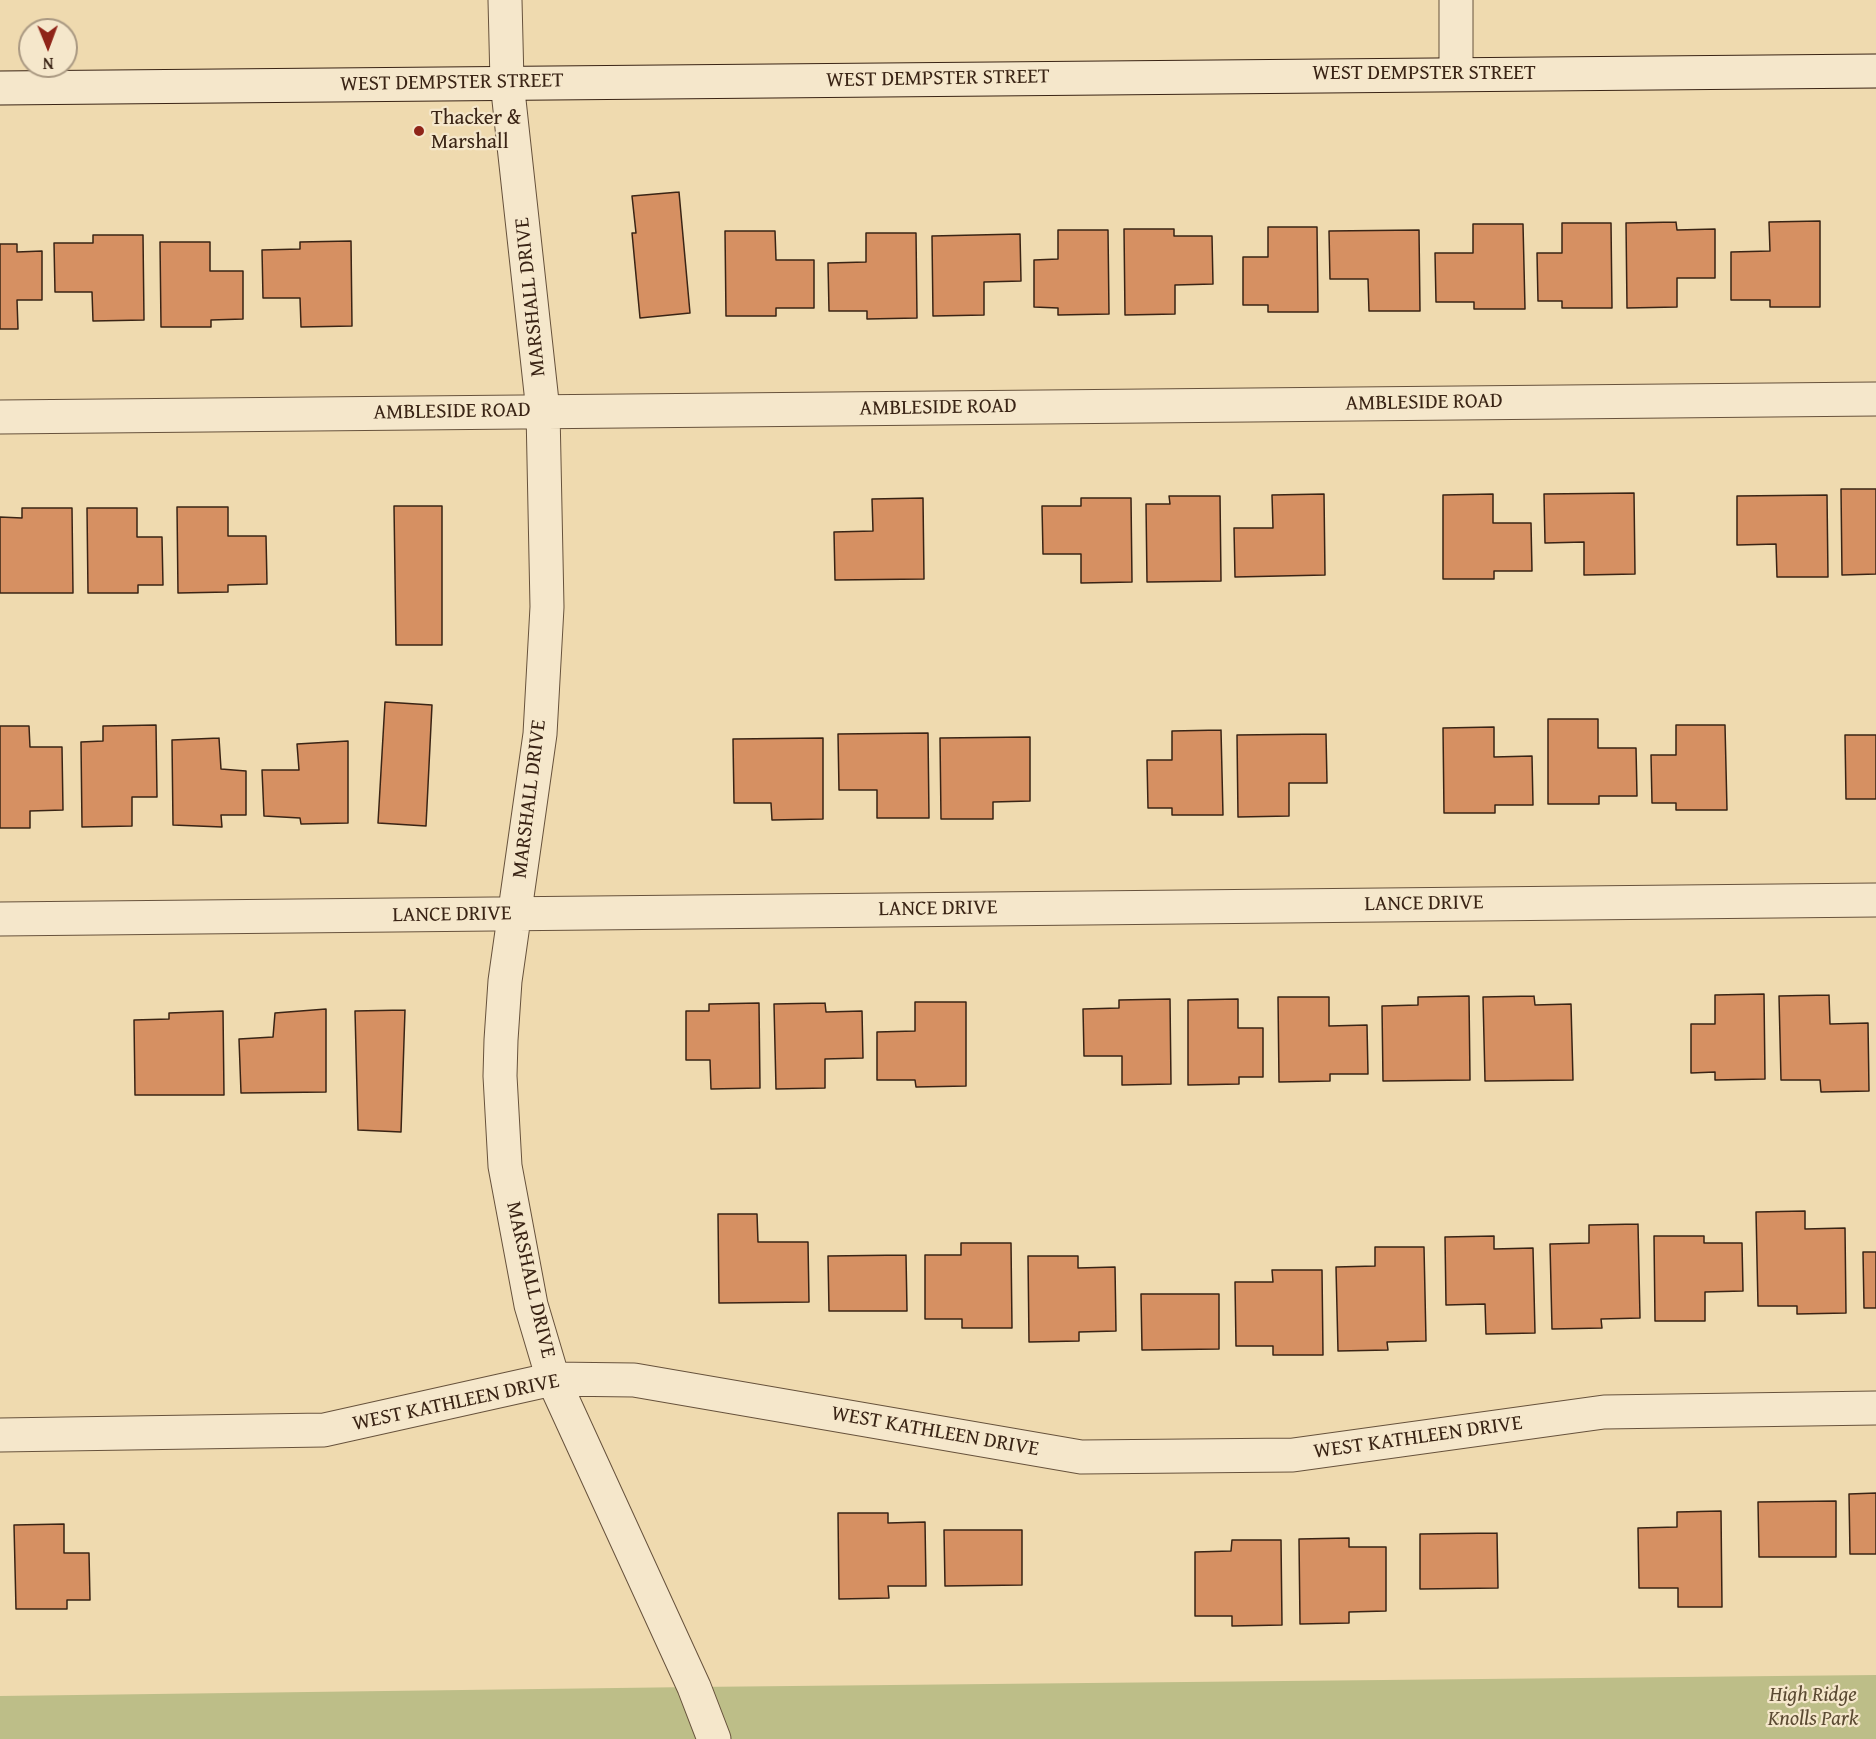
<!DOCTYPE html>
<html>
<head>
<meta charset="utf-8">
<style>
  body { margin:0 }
  #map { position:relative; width:1876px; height:1739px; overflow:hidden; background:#efdaaf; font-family:"Gentium Book Plus",serif }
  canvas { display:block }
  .north { position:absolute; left:18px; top:18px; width:60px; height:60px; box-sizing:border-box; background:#f5e7cb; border:2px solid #aa9982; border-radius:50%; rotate:179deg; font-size:16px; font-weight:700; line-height:24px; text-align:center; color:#3a2415 }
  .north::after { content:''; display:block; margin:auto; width:21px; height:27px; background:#8f2418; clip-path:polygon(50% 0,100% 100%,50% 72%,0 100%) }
</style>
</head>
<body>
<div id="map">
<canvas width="1876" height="1739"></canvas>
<div class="north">N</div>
</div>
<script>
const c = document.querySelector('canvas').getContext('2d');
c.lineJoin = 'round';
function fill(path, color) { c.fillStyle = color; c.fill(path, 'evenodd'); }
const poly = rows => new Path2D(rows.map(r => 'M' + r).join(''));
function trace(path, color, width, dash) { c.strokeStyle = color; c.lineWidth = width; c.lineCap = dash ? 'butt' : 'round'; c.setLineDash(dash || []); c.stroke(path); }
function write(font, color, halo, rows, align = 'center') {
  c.font = font + ' "Gentium Book Plus",serif'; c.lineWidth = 4.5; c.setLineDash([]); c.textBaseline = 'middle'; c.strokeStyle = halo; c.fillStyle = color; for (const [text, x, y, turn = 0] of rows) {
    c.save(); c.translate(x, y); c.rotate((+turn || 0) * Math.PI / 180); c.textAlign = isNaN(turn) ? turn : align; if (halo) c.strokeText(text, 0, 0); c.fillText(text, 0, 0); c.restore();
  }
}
fill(poly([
  [1876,1675,1876,1739,0,1739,0,1696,694,1687]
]), '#bdbe88');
const building = poly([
  [679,192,690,313,640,318,632,233,636,233,632,196,679,192],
  [1820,221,1820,307,1770,307,1770,300,1731,300,1731,252,1770,251,1769,222,1820,221],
  [1676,222,1677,230,1715,229,1715,278,1677,278,1677,307,1627,308,1626,223,1676,222],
  [1562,223,1611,223,1612,308,1562,308,1562,301,1538,301,1537,253,1562,253,1562,223],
  [1473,224,1523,224,1525,309,1474,309,1474,302,1436,302,1435,253,1473,253,1473,224],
  [1268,227,1317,227,1318,312,1268,312,1268,305,1243,305,1243,257,1268,257,1268,227],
  [1124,229,1174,229,1174,236,1212,236,1213,284,1175,285,1175,314,1125,315,1124,229],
  [1058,230,1108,230,1109,314,1058,315,1058,308,1034,307,1034,260,1058,259,1058,230],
  [1419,230,1420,311,1369,311,1368,279,1330,279,1329,231,1419,230],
  [725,231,775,231,776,260,814,260,814,308,776,308,776,316,726,316,725,231],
  [866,233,916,233,917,318,867,319,867,311,829,311,828,263,866,262,866,233],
  [1020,234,1021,281,984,282,984,315,933,316,932,236,1020,234],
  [93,235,143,235,144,320,93,321,92,292,55,292,54,243,93,243,93,235],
  [351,241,352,326,301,327,300,298,263,298,262,250,300,249,300,242,351,241],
  [160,242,210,242,210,271,243,271,243,319,211,320,211,327,161,327,160,242],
  [0,244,17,244,17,252,42,251,42,300,17,300,18,329,0,329,0,244],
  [1841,489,1876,489,1876,574,1842,575,1841,489],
  [1634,493,1635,574,1584,575,1584,542,1545,543,1544,494,1634,493],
  [1324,494,1325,575,1235,577,1234,528,1273,528,1272,495,1324,494],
  [1493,494,1493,523,1531,523,1532,571,1494,571,1494,579,1443,579,1443,495,1493,494],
  [1827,495,1828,577,1777,577,1776,544,1737,545,1737,496,1827,495],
  [1169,496,1220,496,1221,581,1147,582,1146,504,1170,504,1169,496],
  [923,498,924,579,835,580,834,532,873,531,872,499,923,498],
  [1081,498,1131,498,1132,582,1081,583,1081,554,1043,554,1042,506,1081,506,1081,498],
  [394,506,442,506,442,645,396,645,394,506],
  [177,507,228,507,228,536,266,536,267,584,228,585,228,592,178,593,177,507],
  [22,508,72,508,73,593,0,593,0,517,22,518,22,508],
  [87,508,137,508,137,537,162,537,163,585,138,585,138,593,88,593,87,508],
  [385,702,432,705,426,826,378,823,385,702],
  [1548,719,1598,719,1598,748,1636,748,1637,796,1599,796,1599,804,1548,804,1548,719],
  [156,725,157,797,132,797,132,826,82,827,81,742,103,741,103,726,156,725],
  [1676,725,1725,725,1727,810,1676,810,1676,803,1652,803,1651,755,1676,755,1676,725],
  [0,726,29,726,30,747,62,747,63,810,30,811,30,828,0,828,0,726],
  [1494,727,1494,757,1532,756,1533,805,1495,805,1495,813,1444,813,1443,728,1494,727],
  [1221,730,1223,815,1172,815,1172,808,1148,808,1147,760,1172,760,1172,731,1221,730],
  [928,733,929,818,877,818,877,790,839,790,838,734,928,733],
  [1326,734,1327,783,1289,783,1289,816,1238,817,1237,735,1326,734],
  [1845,735,1876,735,1876,799,1846,799,1845,735],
  [1030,737,1030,801,993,802,993,819,941,819,940,738,1030,737],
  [219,738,221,769,246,771,246,815,221,815,222,827,173,825,172,740,219,738],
  [823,738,823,819,772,820,771,803,734,803,733,739,823,738],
  [348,741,348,823,301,824,300,818,264,816,262,770,299,770,297,744,348,741],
  [1764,994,1765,1079,1715,1080,1715,1072,1691,1073,1691,1024,1715,1024,1715,995,1764,994],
  [1829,995,1830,1024,1868,1023,1869,1091,1821,1092,1820,1080,1781,1080,1779,996,1829,995],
  [1469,996,1470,1080,1383,1081,1382,1006,1418,1005,1418,997,1469,996],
  [1534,996,1535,1005,1571,1004,1573,1080,1485,1081,1483,997,1534,996],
  [1278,997,1329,997,1329,1026,1367,1025,1368,1074,1330,1074,1330,1081,1279,1082,1278,997],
  [1170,999,1171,1084,1122,1085,1122,1056,1084,1056,1083,1009,1119,1008,1119,1000,1170,999],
  [1238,999,1238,1028,1263,1028,1263,1077,1239,1077,1239,1084,1188,1085,1188,1000,1238,999],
  [915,1002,966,1002,966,1086,916,1087,915,1080,877,1080,877,1032,915,1031,915,1002],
  [759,1003,760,1088,711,1089,710,1060,686,1060,686,1011,709,1011,709,1004,759,1003],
  [825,1003,826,1012,862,1011,863,1058,825,1059,825,1088,776,1089,774,1004,825,1003],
  [326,1009,326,1092,241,1093,239,1039,273,1037,275,1013,326,1009],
  [405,1010,401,1132,358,1130,355,1011,405,1010],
  [223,1011,224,1095,135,1095,134,1020,169,1019,169,1013,223,1011],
  [1805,1211,1805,1229,1845,1228,1846,1313,1797,1314,1797,1306,1758,1306,1756,1212,1805,1211],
  [718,1214,757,1214,758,1242,808,1242,809,1302,719,1303,718,1214],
  [1638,1224,1640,1318,1601,1319,1602,1328,1552,1329,1550,1244,1589,1243,1589,1225,1638,1224],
  [1494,1236,1494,1249,1533,1248,1535,1333,1486,1334,1485,1304,1446,1305,1445,1237,1494,1236],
  [1654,1236,1704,1236,1704,1243,1742,1243,1743,1291,1705,1292,1705,1321,1655,1321,1654,1236],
  [961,1243,1011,1243,1012,1328,962,1328,962,1319,925,1319,925,1255,961,1255,961,1243],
  [1375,1247,1424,1247,1426,1341,1387,1342,1388,1350,1338,1351,1336,1267,1375,1266,1375,1247],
  [1863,1252,1876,1252,1876,1308,1864,1308,1863,1252],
  [906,1255,907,1311,829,1311,828,1256,906,1255],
  [1028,1256,1078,1256,1078,1268,1115,1267,1116,1331,1079,1332,1079,1341,1029,1342,1028,1256],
  [1272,1270,1322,1270,1323,1355,1273,1355,1273,1346,1236,1346,1235,1282,1273,1282,1272,1270],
  [1141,1294,1219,1294,1219,1349,1142,1350,1141,1294],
  [1876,1493,1876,1554,1850,1554,1849,1494,1876,1493],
  [1836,1501,1836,1557,1759,1557,1758,1502,1836,1501],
  [1721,1511,1722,1607,1678,1607,1678,1588,1639,1588,1638,1528,1677,1527,1677,1512,1721,1511],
  [838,1513,888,1513,888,1523,925,1522,926,1586,888,1586,889,1598,839,1599,838,1513],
  [64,1524,64,1553,89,1553,90,1600,67,1600,67,1609,16,1609,14,1525,64,1524],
  [944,1530,1022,1530,1022,1585,945,1586,944,1530],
  [1497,1533,1498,1588,1420,1589,1420,1534,1497,1533],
  [1349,1538,1349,1547,1386,1547,1386,1611,1349,1612,1349,1623,1300,1624,1299,1539,1349,1538],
  [1232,1540,1281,1540,1282,1625,1232,1626,1232,1616,1195,1616,1195,1552,1231,1551,1232,1540]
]);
fill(building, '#d69062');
trace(building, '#3a2415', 1.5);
const minor = poly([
  [505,0,507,82,543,411,547,607,540,734,505,981,501,1040,500,1076,505,1166,531,1305,553,1379,694,1687,714,1739],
  [1456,0,1456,74],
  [0,417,1876,399],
  [0,919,1876,900],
  [0,1435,324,1430,553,1379,634,1380,1081,1457,1293,1455,1604,1412,1876,1408]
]);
const secondary = poly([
  [0,88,1876,71]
]);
trace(minor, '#67523c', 35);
trace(secondary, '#3a2415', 35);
trace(minor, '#f5e7cb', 33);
trace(secondary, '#f5e7cb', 33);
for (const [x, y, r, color] of [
  [419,131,6,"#8f2418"]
]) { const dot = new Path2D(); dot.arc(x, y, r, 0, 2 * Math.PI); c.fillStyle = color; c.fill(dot); trace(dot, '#f5e7cb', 2); }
write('21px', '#3a2415', '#f5e7cb', [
  ["WEST DEMPSTER STREET",1424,74],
  ["WEST DEMPSTER STREET",938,79,-1],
  ["WEST DEMPSTER STREET",452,83,-1],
  ["MARSHALL DRIVE",531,297,-96],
  ["AMBLESIDE ROAD",1424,403,-1],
  ["AMBLESIDE ROAD",938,408,-1],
  ["AMBLESIDE ROAD",452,412,-1],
  ["MARSHALL DRIVE",530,799,-83],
  ["LANCE DRIVE",1424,904,-1],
  ["LANCE DRIVE",938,909,-1],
  ["LANCE DRIVE",452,915,-1],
  ["MARSHALL DRIVE",530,1280,77],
  ["WEST KATHLEEN DRIVE",456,1403,-12],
  ["WEST KATHLEEN DRIVE",935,1432,10],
  ["WEST KATHLEEN DRIVE",1418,1438,-8]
]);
write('21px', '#3a2415', '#f5e7cb', [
  ["Thacker &",431,119],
  ["Marshall",431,143]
], 'left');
write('italic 21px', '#5b4a32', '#f5e7cb', [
  ["High Ridge",1813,1696],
  ["Knolls Park",1813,1720]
]);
</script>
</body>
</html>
